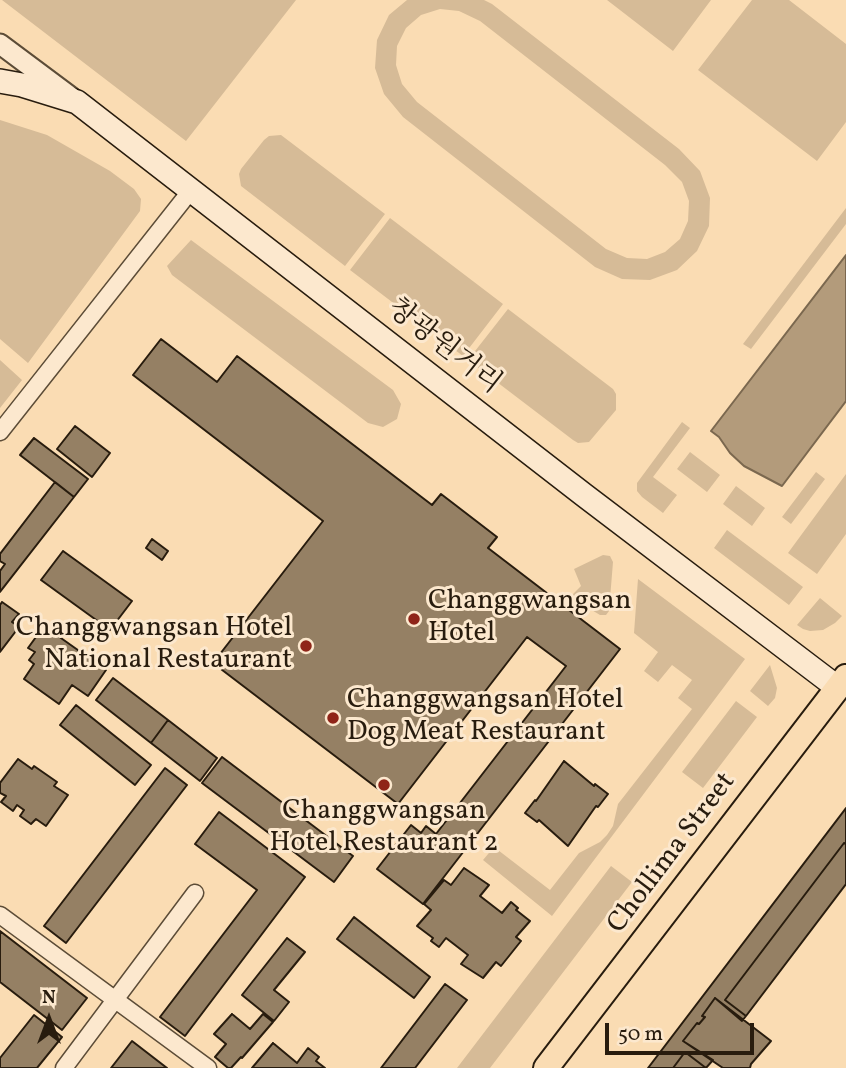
<!DOCTYPE html>
<html>
<head>
<meta charset="utf-8">
<style>
  body { margin:0 }
  #map { position:relative; width:846px; height:1068px; overflow:hidden; background:#fadcb3; font-family:Vollkorn,serif }
  canvas { display:block }
  .north { position:absolute; left:14px; top:984px; width:70px; height:70px; -webkit-text-stroke:5px #fce8ce; paint-order:stroke; rotate:0deg; font-size:19px; font-weight:700; line-height:28px; text-align:center; color:#281c0e }
  .north::after { content:''; display:block; margin:auto; width:24px; height:32px; background:#281c0e; clip-path:polygon(50% 0,100% 100%,50% 72%,0 100%) }
  .scale { position:absolute; left:605px; top:1023px; width:149px; height:32px; box-sizing:border-box; border:4px solid #281c0e; border-top:0; padding-left:9px; font-size:21px; line-height:24px; white-space:nowrap; color:#281c0e; -webkit-text-stroke:5px #fce8ce; paint-order:stroke }
</style>
</head>
<body>
<div id="map">
<canvas width="846" height="1068"></canvas>
<div class="north">N</div>
<div class="scale">50 m</div>
</div>
<script>
const c = document.querySelector('canvas').getContext('2d');
c.lineJoin = 'round';
function fill(path, color) { c.fillStyle = color; c.fill(path, 'evenodd'); }
const poly = rows => new Path2D(rows.map(r => 'M' + r).join(''));
function trace(path, color, width, dash) { c.strokeStyle = color; c.lineWidth = width; c.lineCap = dash ? 'butt' : 'round'; c.setLineDash(dash || []); c.stroke(path); }
function write(font, color, halo, rows, align = 'center') {
  c.font = font + ' Vollkorn,"Noto Serif KR",serif'; c.lineWidth = 6; c.setLineDash([]); c.textBaseline = 'middle'; c.strokeStyle = halo; c.fillStyle = color; for (const [text, x, y, turn = 0] of rows) {
    c.save(); c.translate(x, y); c.rotate((+turn || 0) * Math.PI / 180); c.textAlign = isNaN(turn) ? turn : align; if (halo) c.strokeText(text, 0, 0); c.fillText(text, 0, 0); c.restore();
  }
}
fill(poly([
  [2,0,296,0,186,141],
  [407,0,484,0,492,4,679,149,700,171,710,198,709,226,697,251,677,270,650,280,622,279,595,267,403,117,384,94,375,68,377,40,389,15],
  [440,9,459,11,480,21,665,165,682,182,689,201,688,221,680,239,665,252,647,259,627,258,606,249,417,102,402,84,396,65,397,46,406,28,421,15],
  [607,0,711,0,673,51],
  [752,0,789,0,846,44,846,122,817,161,698,70],
  [0,120,47,135,110,171,134,189,141,199,140,211,28,363,0,339],
  [281,135,385,214,345,266,241,186,239,174,241,169,264,140,269,136],
  [846,208,846,224,751,349,743,344],
  [390,218,503,304,463,356,350,270],
  [191,240,393,390,401,404,397,419,383,427,368,423,172,275,167,266],
  [508,309,613,389,616,394,616,410,589,442,578,443,573,440,468,360],
  [0,360,22,380,0,408],
  [682,422,690,428,653,477,677,495,663,513,642,497,637,491,637,483],
  [690,452,720,475,707,492,677,469],
  [816,472,825,479,791,524,782,517],
  [846,474,846,534,817,574,788,553],
  [736,486,765,508,752,526,723,504],
  [727,530,803,587,789,605,714,548],
  [603,555,610,556,613,562,609,611,606,615,600,615,570,597,581,586,574,569],
  [638,579,745,659,552,916,483,860,494,847,550,890,579,853,600,842,607,835,613,826,618,804,692,709,678,698,692,680,672,665,658,682,644,671,658,652,634,633],
  [820,598,842,616,835,623,823,630,810,631,803,629,797,625],
  [770,665,777,688,775,698,768,706,750,691],
  [736,701,757,717,703,788,682,772],
  [611,866,632,882,490,1068,457,1068]
]), '#d6bb97');
const water = poly([
  [846,255,846,401,782,486,744,466,730,453,719,437,711,431,846,255]
]);
fill(water, '#b39b7b');
trace(water, '#7b684f', 2);
const building = poly([
  [161,339,217,382,237,356,432,505,441,494,497,537,488,548,620,649,423,904,377,869,411,825,421,833,426,826,436,834,566,666,527,637,398,804,213,663,323,521,133,375,161,339],
  [75,426,110,453,92,477,57,449,75,426],
  [34,438,88,479,74,497,20,455,34,438],
  [55,482,74,497,0,592,0,571,5,564,0,561,0,554,55,482],
  [152,539,168,551,162,560,146,548,152,539],
  [63,551,132,601,110,630,41,580,63,551],
  [2,602,19,614,12,622,19,627,0,652,0,605,2,602],
  [44,626,106,670,88,696,72,685,59,704,24,679,34,664,29,660,35,652,28,648,44,626],
  [113,678,168,720,151,743,96,700,113,678],
  [76,705,151,765,135,785,60,725,76,705],
  [168,720,217,758,200,781,151,743,168,720],
  [222,757,353,856,334,882,202,783,222,757],
  [18,759,32,769,34,766,57,782,54,786,68,795,46,826,36,819,31,824,20,816,24,810,17,805,13,811,1,802,6,796,0,793,0,783,18,759],
  [564,761,594,786,595,784,608,794,598,807,596,806,568,846,539,820,537,822,525,813,535,800,536,801,564,761],
  [165,768,187,785,66,943,44,926,165,768],
  [846,808,846,844,844,843,725,1000,746,1016,742,1021,715,998,702,1016,705,1017,699,1024,697,1023,683,1041,713,1060,706,1068,685,1052,673,1068,648,1068,846,808],
  [219,812,305,877,185,1036,160,1017,257,890,195,844,219,812],
  [844,843,846,844,846,884,746,1016,725,1000,844,843],
  [464,868,489,885,480,896,502,913,511,902,518,908,516,910,530,921,516,937,521,941,501,966,496,962,483,978,461,964,468,955,446,938,439,947,431,941,433,938,417,926,431,910,424,904,444,880,451,885,464,868],
  [354,917,430,977,414,998,337,939,354,917],
  [0,931,87,998,62,1030,0,982,0,931],
  [287,938,305,952,274,990,289,1002,274,1021,242,995,287,938],
  [445,984,467,1000,415,1068,381,1068,445,984],
  [715,998,771,1041,751,1064,750,1068,723,1068,683,1041,697,1023,699,1024,705,1017,702,1016,715,998],
  [232,1014,250,1029,263,1014,273,1022,242,1058,241,1057,231,1068,228,1068,215,1057,226,1044,214,1034,232,1014],
  [34,1015,62,1037,37,1068,0,1068,0,1058,34,1015],
  [132,1041,167,1068,111,1068,132,1041],
  [273,1043,297,1063,308,1048,319,1057,316,1061,325,1068,252,1068,273,1043],
  [685,1052,706,1068,673,1068,685,1052]
]);
fill(building, '#958064');
trace(building, '#281c0e', 2);
const minor = poly([
  [0,432,192,189],
  [0,915,208,1068],
  [64,1068,195,893]
]);
const tertiary = poly([
  [0,44,71,97]
]);
const secondary = poly([
  [0,81,22,85,77,102,584,495,838,688]
]);
const primary = poly([
  [546,1068,846,677]
]);
trace(minor, '#5c4c37', 19);
trace(tertiary, '#5c4c37', 23);
trace(secondary, '#281c0e', 26);
trace(primary, '#281c0e', 28);
trace(minor, '#fce8ce', 16);
trace(tertiary, '#fce8ce', 19);
trace(secondary, '#fce8ce', 23);
trace(primary, '#fadcb3', 24);
for (const [x, y, r, color] of [
  [414,619,7,"#8f2418"],
  [306,646,7,"#8f2418"],
  [333,718,7,"#8f2418"],
  [384,785,7,"#8f2418"]
]) { const dot = new Path2D(); dot.arc(x, y, r, 0, 2 * Math.PI); c.fillStyle = color; c.fill(dot); trace(dot, '#fce8ce', 2.5); }
write('28px', '#281c0e', '#fce8ce', [
  ["창광원거리",443,348,38],
  ["Chollima Street",673,854,-53]
]);
write('28px', '#281c0e', '#fce8ce', [
  ["Changgwangsan",428,603],
  ["Hotel",428,635],
  ["Changgwangsan Hotel",292,630,"right"],
  ["National Restaurant",292,662,"right"],
  ["Changgwangsan Hotel",347,702],
  ["Dog Meat Restaurant",347,734],
  ["Changgwangsan",384,813,"center"],
  ["Hotel Restaurant 2",384,845,"center"]
], 'left');
</script>
</body>
</html>
